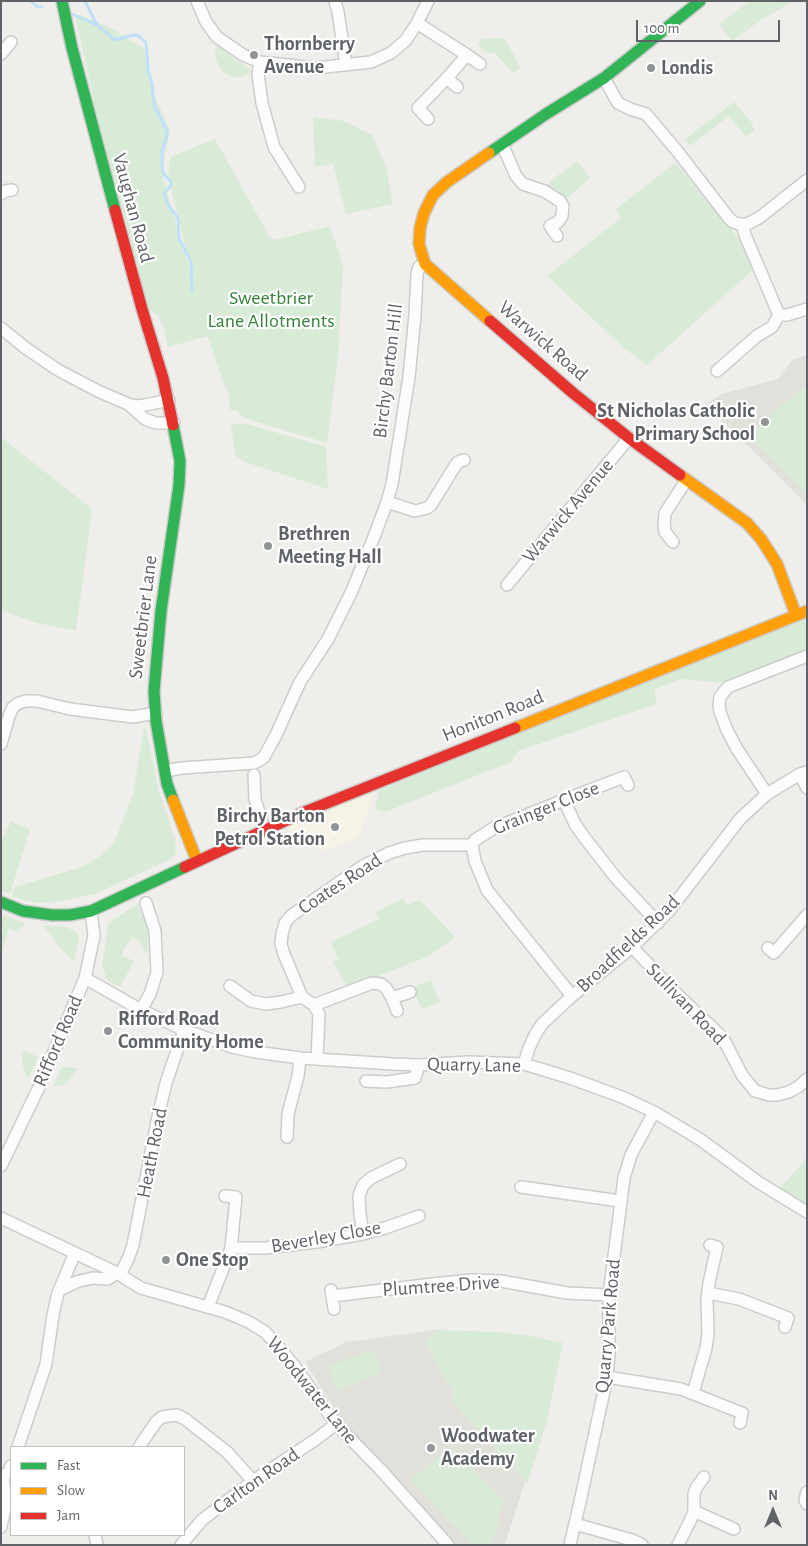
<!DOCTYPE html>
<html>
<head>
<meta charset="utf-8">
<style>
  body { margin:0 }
  #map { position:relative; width:808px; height:1546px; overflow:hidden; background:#efeeea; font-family:"Alegreya Sans",sans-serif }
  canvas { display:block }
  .frame { position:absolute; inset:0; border:2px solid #5f6368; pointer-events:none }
  .legend { position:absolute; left:10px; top:1446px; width:175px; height:90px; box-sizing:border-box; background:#fff; border:1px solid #bfc1c3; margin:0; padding:6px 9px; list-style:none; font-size:15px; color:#5f6368 }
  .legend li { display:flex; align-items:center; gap:10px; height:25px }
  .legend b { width:25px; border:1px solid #bfc1c3 }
  .north { position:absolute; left:748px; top:1486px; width:50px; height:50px; -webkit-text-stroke:4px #fff; paint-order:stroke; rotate:0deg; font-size:14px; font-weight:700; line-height:20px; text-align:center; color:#5f6368 }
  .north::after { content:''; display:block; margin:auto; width:18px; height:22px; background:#5f6368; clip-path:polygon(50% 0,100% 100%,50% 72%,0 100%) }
  .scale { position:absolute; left:636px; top:20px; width:144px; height:22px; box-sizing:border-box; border:2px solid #5f6368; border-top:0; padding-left:6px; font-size:15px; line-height:18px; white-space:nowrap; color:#5f6368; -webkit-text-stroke:4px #fff; paint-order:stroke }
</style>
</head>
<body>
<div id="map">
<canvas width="808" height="1546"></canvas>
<div class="frame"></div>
<ul class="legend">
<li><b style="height:6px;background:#30b455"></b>Fast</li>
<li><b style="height:6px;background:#ff9f0a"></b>Slow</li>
<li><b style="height:6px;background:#e5322d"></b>Jam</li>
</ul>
<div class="north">N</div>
<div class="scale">100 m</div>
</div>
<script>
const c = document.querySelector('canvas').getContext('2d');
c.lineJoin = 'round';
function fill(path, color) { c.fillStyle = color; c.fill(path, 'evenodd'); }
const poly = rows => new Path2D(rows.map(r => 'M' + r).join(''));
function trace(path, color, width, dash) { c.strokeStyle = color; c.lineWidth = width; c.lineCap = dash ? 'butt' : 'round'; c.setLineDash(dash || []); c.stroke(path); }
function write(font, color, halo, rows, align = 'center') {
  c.font = font + ' "Alegreya Sans",sans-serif'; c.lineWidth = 4.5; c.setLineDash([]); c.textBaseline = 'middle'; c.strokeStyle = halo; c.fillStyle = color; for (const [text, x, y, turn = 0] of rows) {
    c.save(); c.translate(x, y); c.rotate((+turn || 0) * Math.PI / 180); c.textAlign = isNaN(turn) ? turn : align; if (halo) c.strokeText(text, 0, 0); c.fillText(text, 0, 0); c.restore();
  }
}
fill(poly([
  [376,790,358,838,321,851,286,827]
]), '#f7f3e4');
fill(poly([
  [807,355,807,504,806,504,706,404,722,394,778,379,792,360],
  [436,1330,425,1342,453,1392,451,1399,525,1481,505,1545,455,1545,390,1473,344,1424,305,1362,346,1342]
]), '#e2e0da');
fill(poly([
  [750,1,793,1,761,20,732,41,719,24],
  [75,15,83,16,113,29,129,40,144,48,150,85,170,131,161,172,194,283,168,176,170,158,175,155,215,139,269,236,274,240,330,226,343,266,338,357,327,443,250,420,239,414,239,411,230,410,229,396,218,368,208,336,168,347,164,328,158,315,149,309,95,106],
  [498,38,504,38,516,59,520,68,513,73,495,53,485,52,478,45,482,39],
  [216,44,231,57,250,69,251,73,239,78,230,76,225,73,220,69,215,57],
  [734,102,752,123,754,131,746,137,729,116,690,146,685,139],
  [313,117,344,121,372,135,386,167,393,204,346,214,333,164,315,167],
  [577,161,590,178,565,200,548,186,553,179],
  [675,163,744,245,753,270,647,365,625,349,547,276,621,218,616,209],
  [804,387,807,390,806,494,747,435],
  [231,424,247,424,326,447,328,489,245,462,235,455],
  [1,437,92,509,76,631,37,623,1,610],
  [807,619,807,651,727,683,680,679,654,690,657,704,518,751,511,762,385,812,375,809,379,791,642,680,704,655],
  [144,728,146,729,159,792,175,839,176,853,171,859,95,894,61,901,37,903,12,897,15,887,82,867,100,856,114,843,133,794],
  [11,822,30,829,10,894,1,891,1,840],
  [403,898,407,905,420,900,455,937,429,956,348,988,333,962,338,959,331,942,379,919,376,912],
  [138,904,148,929,147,956,140,942,132,936,121,955,134,961,120,987,107,980,102,965,105,950,108,923],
  [1,914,26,924,16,932,9,928,1,954],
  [43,925,67,927,78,934,79,940,74,962,62,950],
  [431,980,440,1002,422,1009,411,988],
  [24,1050,38,1057,29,1078,25,1073,23,1066,22,1055],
  [62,1067,78,1068,70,1079,63,1085,53,1087],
  [807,1158,807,1206,780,1188],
  [436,1330,498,1332,525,1335,563,1343,546,1424,528,1482,525,1481,451,1399,453,1392,425,1342],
  [373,1350,382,1373,337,1390,328,1366],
  [452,1447,504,1501,492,1545,472,1545,411,1479]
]), '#d8ebd6');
trace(poly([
  [31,1,36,6,42,7],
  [85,1,97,25],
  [72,14,97,25,115,40,134,35,139,36,146,43,148,70,152,84,154,105,167,131,167,136,162,151,162,163,163,173,171,182,171,185,164,194,168,205,178,218,179,238,191,262,192,291]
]), '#bfe0f9', 3);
const street = poly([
  [197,1,206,22,217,37,243,55,260,62,316,68,371,62,391,53,406,40,417,23,428,1],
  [335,1,338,12,346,65],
  [417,23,467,55,447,78,418,108,428,119],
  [1,54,11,42],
  [467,55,480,64],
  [260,62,258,74,262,103,274,147,299,187],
  [447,78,457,87],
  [604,78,618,103,630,109,646,114,678,152,728,217,733,222,739,224,747,224,759,218,807,180],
  [502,144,516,176,523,184,544,191,560,201,563,206,562,216,558,222,550,226,557,236],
  [1,194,5,191,12,190],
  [742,224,745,235,779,315],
  [1,328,27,349,58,370,98,391,128,404,136,406,145,405,169,400],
  [717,371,757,336,772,327,779,315,787,315,807,309],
  [128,404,145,419,156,423,174,423],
  [387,502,415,511,427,508,431,505,455,466,458,462,464,460],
  [673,542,665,532,664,523,665,513,686,481],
  [507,585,629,438],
  [1,744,9,716,13,707,19,703,26,701,37,701,70,709,133,717,156,713],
  [165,771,182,768,254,763,260,760,264,757,276,735,300,682,328,639,351,593,374,537,387,502,392,484,409,377,415,315,417,274,419,267,425,264],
  [800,774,807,788],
  [254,775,255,799,264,830],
  [767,794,737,749,727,730,720,712,719,705,720,697,728,687,807,656],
  [564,800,575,824,584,837,616,878,658,923],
  [472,845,475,840,494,828,564,800,624,777,628,785],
  [632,947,679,996,723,1038,742,1075,755,1091,769,1095,777,1095,789,1092,798,1087,807,1079],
  [768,948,774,953,807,915],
  [85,978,141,1010,184,1030,232,1047,256,1052,300,1058,393,1064,419,1065,468,1062,524,1064,570,1078,622,1097,654,1112,701,1140,758,1182,807,1212],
  [230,986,251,1001,266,1004,281,1002,302,997],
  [392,998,397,1011],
  [314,1005,372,983,381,984,386,988,392,998,410,992],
  [141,1010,150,994,157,972,155,931,146,903],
  [317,1059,319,1014,314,1005,302,997,284,954,281,944,282,934,285,923,292,915,363,866,389,853,405,848,423,845,472,845,475,861,487,890,572,996],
  [524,1064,529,1048,535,1035,542,1024,572,996,632,947,669,911,740,819,767,794,800,774,807,772],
  [366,1081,387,1082,415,1078,419,1065],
  [287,1137,288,1114,298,1076,300,1058],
  [1,1166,40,1085,85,978,94,936,91,911],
  [521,1187,620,1201],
  [1,1218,117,1273,141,1288,225,1312,249,1322,265,1332,279,1347,295,1367,336,1424,380,1469,448,1545],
  [363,1234,360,1214,359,1196,363,1185,371,1178,400,1164],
  [231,1248,265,1248,317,1242,363,1234,385,1228,419,1216],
  [120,1275,128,1259,133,1245,157,1121,166,1083,184,1030],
  [60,1290,76,1282,92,1278,108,1279,117,1273],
  [331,1290,332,1296,433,1284,472,1280,501,1281,567,1293,609,1295],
  [708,1293,739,1299,788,1318,785,1327],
  [332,1296,334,1309],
  [208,1307,231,1248,236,1197,225,1196],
  [607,1377,681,1389,742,1413,740,1423],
  [693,1393,706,1348,708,1334,707,1300,709,1283,717,1247,710,1245],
  [18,1447,46,1364,53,1315,58,1293,75,1253],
  [139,1447,156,1422,162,1417,177,1415,185,1419,227,1452,253,1481],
  [1,1477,9,1472,11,1466],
  [807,1492,805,1500,807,1504],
  [694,1511,734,1529],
  [575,1524,632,1540,642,1545],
  [1,1527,6,1502,3,1477],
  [95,1535,97,1545],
  [181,1545,202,1520,253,1481,315,1440,336,1424],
  [570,1545,580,1502,607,1377,609,1354,609,1295,624,1178,631,1155,654,1112],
  [678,1545,691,1519,694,1511,694,1494,696,1488,704,1477]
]);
const fast = poly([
  [62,1,72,48,115,210],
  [489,153,546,114,604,78,700,1],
  [173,800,167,784,156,721,154,691,161,611,179,485,180,461,173,425],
  [1,902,23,911,52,915,70,915,91,911,185,867]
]);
const slow = poly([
  [489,153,447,182,433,195,424,213,420,228,419,244,425,264,490,321],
  [680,475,747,523,761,539,777,564,796,615],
  [515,728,807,611],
  [173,800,197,861]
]);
const jam = poly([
  [115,210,142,309,163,378,173,425],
  [490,321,573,393,629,438,680,475],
  [185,867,302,813,515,728]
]);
trace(street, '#cbcccc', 14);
trace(fast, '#cacacb', 14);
trace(slow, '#cacacb', 14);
trace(jam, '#cacacb', 14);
trace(street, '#fdfcfc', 11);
trace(fast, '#30b455', 11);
trace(slow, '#ff9f0a', 11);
trace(jam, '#e5322d', 11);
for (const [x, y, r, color] of [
  [254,55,5,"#919496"],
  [651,68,5,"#919496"],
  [765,422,5,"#919496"],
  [268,546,5,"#919496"],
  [335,827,5,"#919496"],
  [108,1031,5,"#919496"],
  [166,1260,5,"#919496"],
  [431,1448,5,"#919496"]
]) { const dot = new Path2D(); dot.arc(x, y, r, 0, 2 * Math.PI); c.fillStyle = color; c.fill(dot); trace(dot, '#fff', 2); }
write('bold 20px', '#5f6368', '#fff', [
  ["Thornberry",264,44],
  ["Avenue",264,67],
  ["Londis",661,68],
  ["St Nicholas Catholic",755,411,"right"],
  ["Primary School",755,434,"right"],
  ["Brethren",278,534],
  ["Meeting Hall",278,557],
  ["Birchy Barton",325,816,"right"],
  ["Petrol Station",325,839,"right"],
  ["Rifford Road",118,1019],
  ["Community Home",118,1042],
  ["One Stop",176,1260],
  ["Woodwater",441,1436],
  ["Academy",441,1459]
], 'left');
write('20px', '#5f6368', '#fff', [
  ["Vaughan Road",133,208,75],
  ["Warwick Road",543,341,41],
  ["Birchy Barton Hill",388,371,-83],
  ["Warwick Avenue",568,511,-50],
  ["Sweetbrier Lane",143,617,-83],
  ["Honiton Road",493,716,-22],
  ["Grainger Close",546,808,-22],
  ["Coates Road",340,884,-33],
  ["Broadfields Road",628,944,-43],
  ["Sullivan Road",686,1004,46],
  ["Rifford Road",58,1041,-67],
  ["Quarry Lane",474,1065,1],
  ["Heath Road",152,1153,-79],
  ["Beverley Close",326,1237,-10],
  ["Plumtree Drive",441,1286,-4],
  ["Quarry Park Road",608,1326,-85],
  ["Woodwater Lane",312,1390,51],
  ["Carlton Road",256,1481,-35]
]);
write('20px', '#348238', '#fff', [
  ["Sweetbrier",271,298],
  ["Lane Allotments",271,321]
]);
</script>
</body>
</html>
